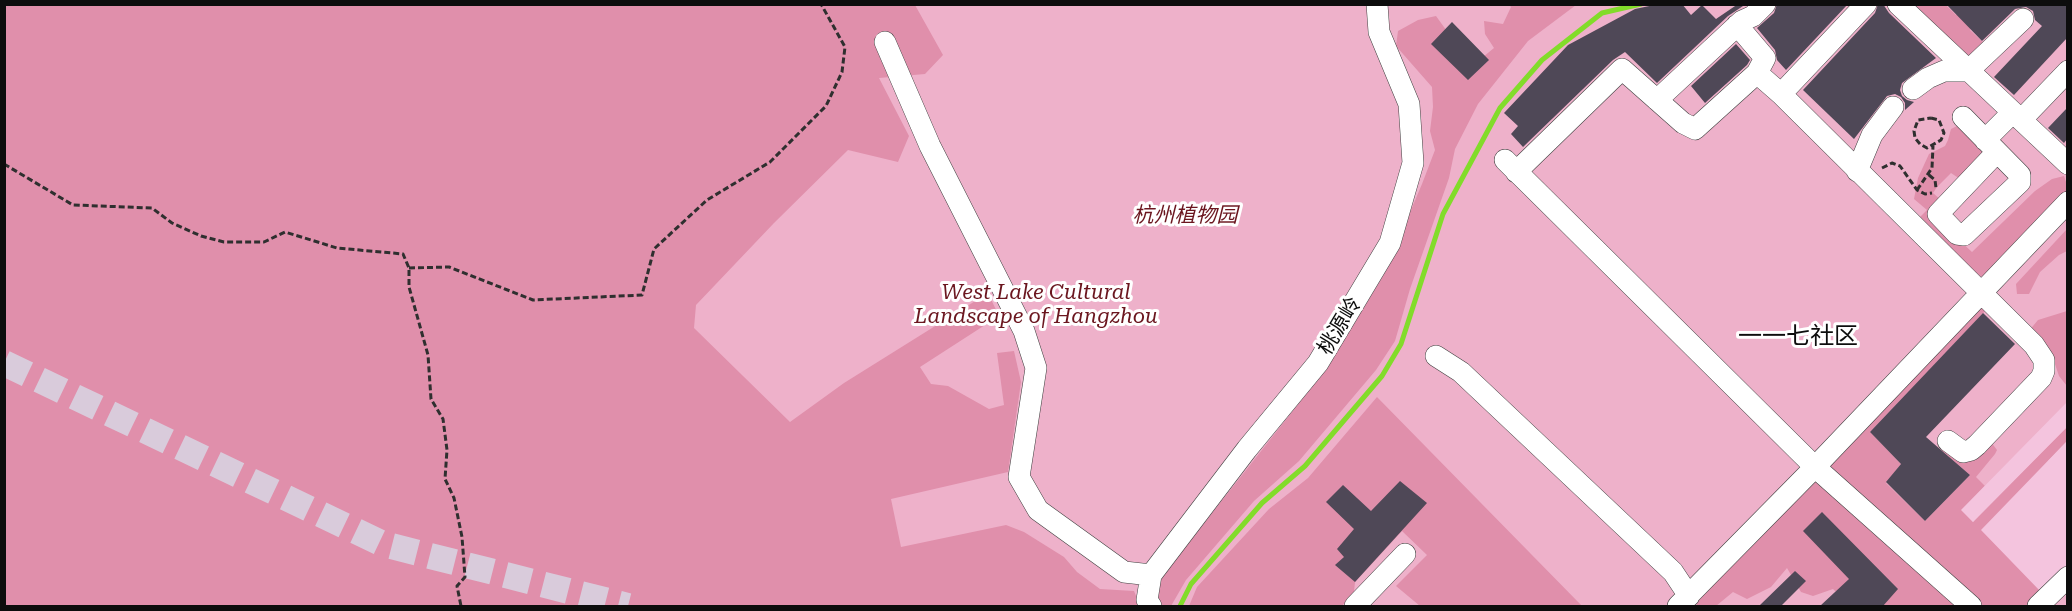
<!DOCTYPE html>
<html>
<head>
<meta charset="utf-8">
<style>
  body { margin:0 }
  #map { position:relative; width:2072px; height:611px; overflow:hidden; background:#fdecff; font-family:"Roboto Serif",serif }
  canvas { display:block }
  .frame { position:absolute; inset:0; border:6px solid #0d0d0d; pointer-events:none }
</style>
</head>
<body>
<div id="map">
<canvas width="2072" height="611"></canvas>
<div class="frame"></div>
</div>
<script>
const c = document.querySelector('canvas').getContext('2d');
c.lineJoin = 'round';
function fill(path, color) { c.fillStyle = color; c.fill(path, 'evenodd'); }
const poly = rows => new Path2D(rows.map(r => 'M' + r).join(''));
function trace(path, color, width, dash) { c.strokeStyle = color; c.lineWidth = width; c.lineCap = dash ? 'butt' : 'round'; c.setLineDash(dash || []); c.stroke(path); }
function write(font, color, halo, rows, align = 'center') {
  c.font = font + ' "Roboto Serif","Noto Sans SC",serif'; c.lineWidth = 6; c.setLineDash([]); c.textBaseline = 'middle'; c.strokeStyle = halo; c.fillStyle = color; for (const [text, x, y, turn = 0] of rows) {
    c.save(); c.translate(x, y); c.rotate((+turn || 0) * Math.PI / 180); c.textAlign = isNaN(turn) ? turn : align; if (halo) c.strokeText(text, 0, 0); c.fillText(text, 0, 0); c.restore();
  }
}
fill(poly([
  [4,5,2067,5,2067,606,5,606]
]), '#eeb1ca');
fill(poly([
  [4,5,915,5,943,55,925,74,879,78,909,136,898,162,848,150,774,223,696,305,694,328,790,422,844,383,988,293,999,316,920,367,931,384,948,386,989,409,1004,405,997,353,1014,351,1021,382,1008,472,891,499,901,547,1006,525,1024,532,1064,557,1077,572,1100,589,1134,591,1140,606,5,606],
  [1509,5,1576,5,1528,41,1478,104,1455,149,1449,178,1410,289,1395,341,1376,370,1299,461,1254,501,1186,580,1171,606,1161,606,1157,602,1157,593,1163,575,1326,369,1383,276,1422,184,1435,150,1430,131,1433,107,1432,87,1396,46,1398,31,1418,20,1436,16,1472,66,1494,48,1485,34,1484,21,1503,24,1511,7],
  [1910,5,1946,5,1956,15,1967,5,1979,18,1970,30,1986,45,1977,55,1966,58],
  [1961,124,1986,155,1963,181,1951,173,1937,187,1933,193,1942,201,1931,214,1972,252,2035,191,2052,179,2064,176,2067,185,2067,192,1982,277,1970,269,1919,218,1927,210,1914,199,1918,178,1929,154,1945,146,1948,140,1951,129],
  [2067,229,2067,251,2059,255,2040,272,2029,294,2017,294,2016,284],
  [1980,302,1989,307,1870,432,1901,464,1886,483,1925,521,1970,475,1940,449,1945,445,1991,442,1997,450,1995,454,1976,477,1985,486,1962,510,1973,522,2067,427,2067,441,2048,461,2041,592,2027,606,1978,606,1831,468,1831,460],
  [2067,311,2067,386,2059,376,2054,361,2028,332,2038,320],
  [1377,397,1582,606,1420,606,1396,586,1427,555,1402,531,1355,582,1354,592,1342,606,1189,606,1197,587,1269,509,1308,478],
  [1814,478,1962,606,1850,606,1833,589,1813,596,1801,592,1787,568,1771,587,1747,599,1733,592,1716,606,1698,606,1695,602]
]), '#e08fab');
fill(poly([
  [2067,402,2067,427,1973,522,1961,510],
  [2067,441,2067,566,2041,592,1981,530]
]), '#f4c4de');
trace(poly([
  [1180,606,1191,584,1262,503,1305,466,1382,376,1401,344,1443,214,1500,108,1542,60,1602,13,1641,4]
]), '#82dc2a', 5);
fill(poly([
  [1659,4,1682,4,1691,15,1702,5,1716,19,1738,4,1746,4,1728,16,1657,83,1625,52,1613,60,1523,147,1511,134,1518,126,1504,113,1568,45,1635,9],
  [1777,4,1848,4,1786,70,1777,60,1775,50,1757,28,1774,13],
  [1878,4,1883,4,1889,13,1936,58,1902,83,1900,90,1902,96,1907,100,1914,102,1905,110,1905,103,1901,97,1895,94,1887,96,1854,139,1803,90,1875,13],
  [1946,4,2067,4,2067,38,2014,95,1994,77,2042,26,2035,20,2033,11,2026,7,2015,9,1982,41],
  [1452,22,1489,60,1468,80,1431,44],
  [1736,44,1750,60,1747,65,1705,103,1691,86],
  [2067,108,2067,139,2064,143,2048,128],
  [1983,313,2015,344,1926,437,1970,475,1925,521,1886,482,1901,464,1870,432],
  [1400,481,1427,503,1355,582,1335,565,1344,557,1337,549,1354,529,1326,502,1343,485,1371,511],
  [1822,512,1898,589,1883,606,1820,606,1849,579,1803,531],
  [1795,571,1806,581,1781,606,1759,606]
]), '#4f4857');
trace(poly([
  [4,363,383,544,628,606]
]), '#d9cbdb', 26, [26, 13]);
const minor = poly([
  [1898,4,2068,164],
  [1737,25,1765,58,1757,73],
  [885,42,930,146,1024,331,1036,368,1019,477,1038,510,1124,572,1151,575],
  [1913,89,1928,78,1944,71,1968,71,2023,19],
  [1781,94,2034,345,2044,360,2044,371,2041,378,1977,445,1971,450,1963,452,1948,441],
  [1657,100,1742,21,1753,16,1765,4],
  [1963,117,2020,175,2020,182,1964,235,1957,234,1938,214,1997,152],
  [2021,120,2068,71],
  [1985,140,2012,113],
  [1505,160,1815,467,1971,606],
  [1857,171,1872,135,1893,107],
  [1516,172,1622,69,1683,123,1695,129,1757,73,1781,94,1866,4],
  [1436,356,1461,372,1673,572,1689,596],
  [1151,606,1147,600,1151,575,1247,449,1318,363,1390,243,1413,163,1409,104,1379,32,1377,4],
  [1355,606,1405,554],
  [1678,606,1815,467,2068,202],
  [2038,606,2068,577]
]);
trace(minor, '#404040', 22);
trace(poly([
  [1931,118,1939,120,1944,133,1941,140,1927,148,1920,144,1915,138,1914,131,1918,120,1931,118],
  [4,164,73,205,152,208,172,223,201,236,224,242,264,242,285,232,337,248,403,254,409,268,409,287,428,355,431,399,443,419,447,450,445,479,454,498,462,537,465,577,457,586,461,606],
  [1882,168,1892,163,1900,166,1917,190,1925,194,1932,193],
  [1929,175,1935,180,1936,188],
  [1917,190,1932,168,1933,146],
  [409,268,449,267,533,300,642,295,654,249,707,200,770,162,826,106,842,72,845,47,821,4]
]), '#2f2f2f', 3, [6, 3]);
trace(minor, '#fff', 21);
write('italic 21px', '#6b161f', '#fff', [
  ["杭州植物园",1185,216],
  ["West Lake Cultural",1036,293],
  ["Landscape of Hangzhou",1036,317]
]);
write('21px', '#0d0d0d', '#fff', [
  ["桃源岭",1340,326,-59]
]);
write('24px', '#0d0d0d', '#fff', [
  ["一一七社区",1798,337]
]);
</script>
</body>
</html>
